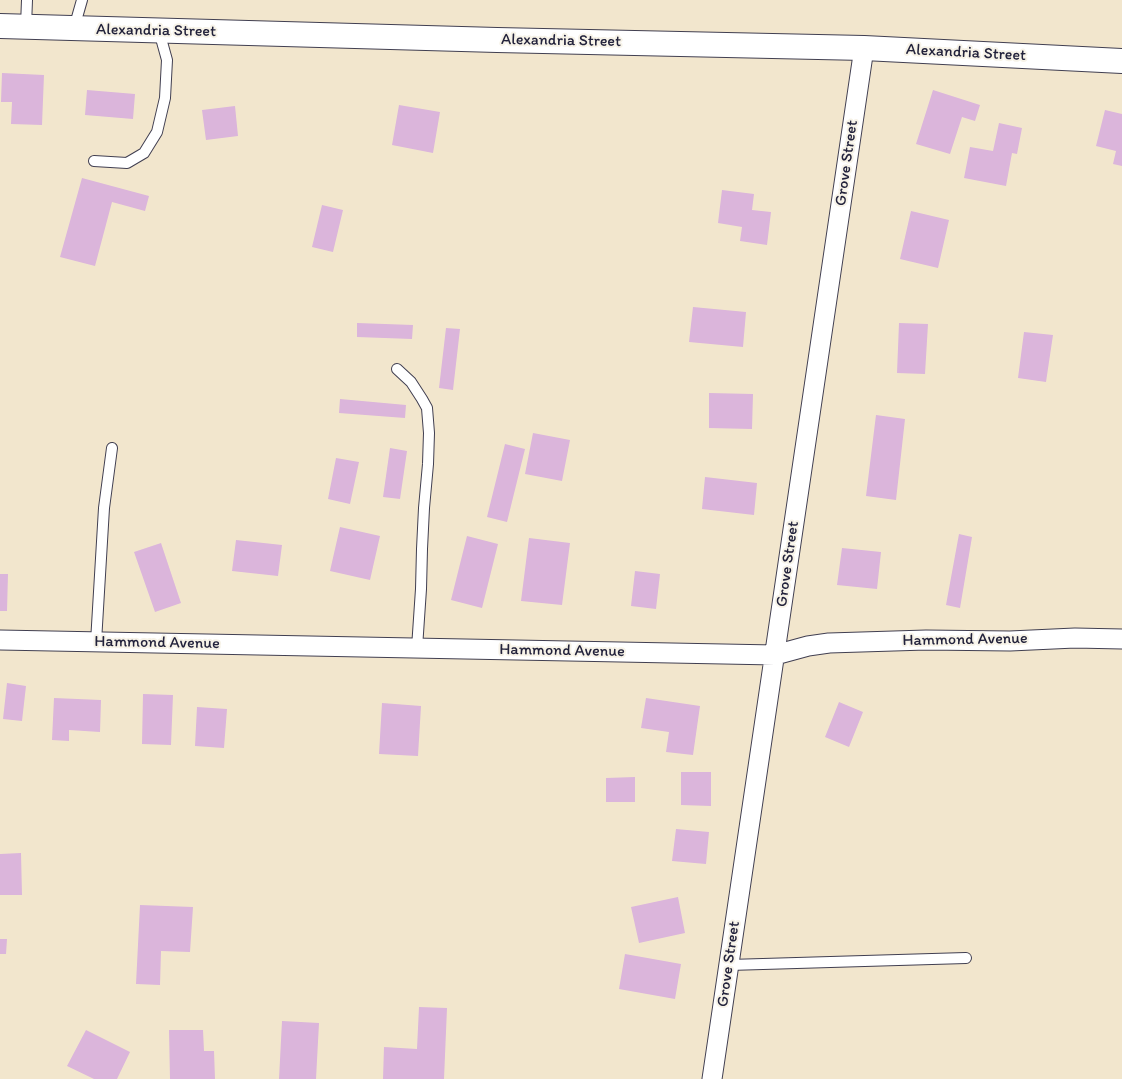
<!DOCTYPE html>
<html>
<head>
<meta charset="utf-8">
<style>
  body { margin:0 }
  canvas { display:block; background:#f2e6cd }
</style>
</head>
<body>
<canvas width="1122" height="1079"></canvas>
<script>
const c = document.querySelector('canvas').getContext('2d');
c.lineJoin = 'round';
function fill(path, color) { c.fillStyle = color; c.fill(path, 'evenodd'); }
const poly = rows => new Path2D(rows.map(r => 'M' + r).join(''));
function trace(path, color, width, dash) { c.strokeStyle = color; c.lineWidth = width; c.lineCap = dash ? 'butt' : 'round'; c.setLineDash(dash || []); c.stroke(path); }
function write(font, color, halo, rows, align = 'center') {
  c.font = font + ' Itim,sans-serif'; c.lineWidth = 4; c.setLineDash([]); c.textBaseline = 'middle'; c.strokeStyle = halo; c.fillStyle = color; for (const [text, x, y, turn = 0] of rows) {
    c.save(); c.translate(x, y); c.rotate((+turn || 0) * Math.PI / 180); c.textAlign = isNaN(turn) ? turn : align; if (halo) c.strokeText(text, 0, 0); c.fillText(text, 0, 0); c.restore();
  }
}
fill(poly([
  [2,73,44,75,42,125,11,124,12,102,1,102],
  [87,90,135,94,133,119,85,115],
  [933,90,980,105,975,121,962,117,950,154,916,144],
  [399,105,440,112,433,153,392,145],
  [235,106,238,136,206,140,202,110],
  [1105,110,1122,114,1122,166,1113,164,1116,151,1096,146],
  [999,123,1022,128,1017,154,1012,153,1006,186,964,178,970,147,993,151],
  [82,178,149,196,145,211,112,202,95,266,60,257],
  [722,190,754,194,752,210,771,212,767,245,740,241,742,227,718,223],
  [322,205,343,210,333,252,312,247],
  [911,211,949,220,938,268,900,259],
  [693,307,746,312,743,347,689,342],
  [357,323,413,325,412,339,357,337],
  [899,323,928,324,925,374,897,373],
  [446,328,460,329,453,390,439,388],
  [1024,332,1053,335,1046,382,1018,378],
  [709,393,753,394,752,429,709,428],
  [340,399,406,405,405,418,339,413],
  [876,415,905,419,896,500,866,496],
  [533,433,570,440,562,481,525,474],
  [505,444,525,449,507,522,487,517],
  [390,448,407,451,400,499,383,497],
  [336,458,359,462,350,504,328,499],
  [705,477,757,483,754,515,702,509],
  [340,527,380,536,370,580,330,571],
  [959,534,972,537,960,608,946,605],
  [467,536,498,544,482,608,451,600],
  [529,538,570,543,562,605,521,601],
  [236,540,282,545,278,576,232,571],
  [161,543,181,603,155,612,134,552],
  [842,548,881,552,877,589,837,585],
  [635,571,660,574,656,609,631,606],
  [0,574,8,574,7,611,0,611],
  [7,683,26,686,22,721,3,719],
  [143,694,173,695,171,745,142,744],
  [54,698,101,700,100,732,69,730,69,741,52,740],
  [646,698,700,706,693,755,666,752,669,732,641,728],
  [839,702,863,712,849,747,825,737],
  [382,703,421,706,418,756,379,754],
  [197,707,227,709,224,748,195,746],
  [681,772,711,772,711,806,681,805],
  [635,777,635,802,606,802,606,778],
  [676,829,709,832,706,864,672,861],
  [21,853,22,895,0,895,0,854],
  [678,897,685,933,639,943,631,907],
  [140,905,193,907,190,952,161,951,160,985,136,984],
  [0,939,7,939,6,954,0,954],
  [625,954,681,964,675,999,619,989],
  [419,1007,447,1008,444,1079,383,1079,384,1047,417,1049],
  [282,1021,319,1023,316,1079,279,1079],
  [86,1030,130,1052,117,1079,94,1079,67,1066],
  [169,1030,203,1030,204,1051,214,1051,215,1079,170,1079]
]), '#dbb5db');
const service = poly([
  [26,26,27,0],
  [74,28,82,0],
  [94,161,127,163,144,153,157,132,165,98,167,60,159,31],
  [397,369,411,382,422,399,427,408,429,433,428,464,424,508,422,549,421,589,417,648],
  [96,642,104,508,112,448],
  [729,965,966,958]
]);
const minor = poly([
  [0,640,775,655,808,646,829,643,926,640,1010,641,1075,638,1122,639],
  [712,1079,864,48]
]);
const tertiary = poly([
  [0,26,497,40,864,48,1122,61]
]);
trace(service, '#413f51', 12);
trace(minor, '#413f51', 21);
trace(tertiary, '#413f51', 26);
trace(service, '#fff', 10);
trace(minor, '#fff', 19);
trace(tertiary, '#fff', 24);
write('16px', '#22223b', '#f7f3e8', [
  ["Alexandria Street",156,31,1],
  ["Alexandria Street",561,41,1],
  ["Alexandria Street",966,53,3],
  ["Grove Street",847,163,-82],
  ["Grove Street",788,564,-82],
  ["Hammond Avenue",965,640,-1],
  ["Hammond Avenue",157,643,1],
  ["Hammond Avenue",562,651,1],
  ["Grove Street",729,964,-82]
]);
</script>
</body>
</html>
